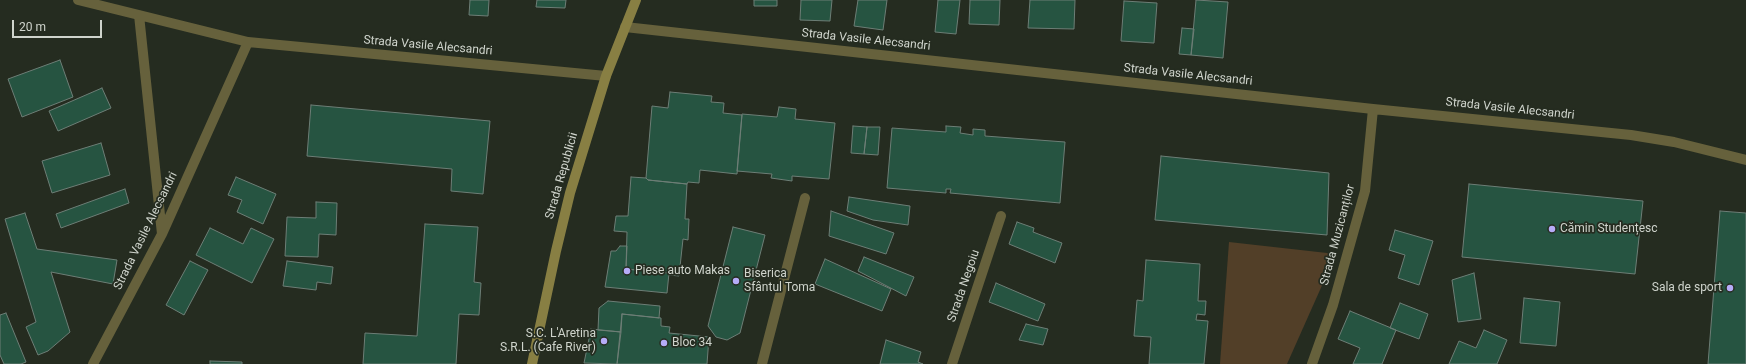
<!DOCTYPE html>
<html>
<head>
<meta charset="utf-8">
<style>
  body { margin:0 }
  #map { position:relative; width:1746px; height:364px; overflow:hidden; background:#252c20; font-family:Roboto,sans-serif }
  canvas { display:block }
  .scale { position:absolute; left:12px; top:20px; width:90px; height:18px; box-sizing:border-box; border:2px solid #cfd4cc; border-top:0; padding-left:5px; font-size:12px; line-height:14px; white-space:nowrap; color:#cfd4cc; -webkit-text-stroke:3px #252c20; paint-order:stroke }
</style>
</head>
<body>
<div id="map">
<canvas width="1746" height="364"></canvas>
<div class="scale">20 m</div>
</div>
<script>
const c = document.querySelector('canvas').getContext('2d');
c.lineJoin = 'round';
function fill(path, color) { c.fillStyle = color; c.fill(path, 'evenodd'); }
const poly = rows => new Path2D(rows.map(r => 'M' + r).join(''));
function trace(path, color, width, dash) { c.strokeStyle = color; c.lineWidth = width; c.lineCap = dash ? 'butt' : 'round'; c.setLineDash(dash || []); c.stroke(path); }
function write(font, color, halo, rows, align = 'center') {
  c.font = font + ' Roboto,sans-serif'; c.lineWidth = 3.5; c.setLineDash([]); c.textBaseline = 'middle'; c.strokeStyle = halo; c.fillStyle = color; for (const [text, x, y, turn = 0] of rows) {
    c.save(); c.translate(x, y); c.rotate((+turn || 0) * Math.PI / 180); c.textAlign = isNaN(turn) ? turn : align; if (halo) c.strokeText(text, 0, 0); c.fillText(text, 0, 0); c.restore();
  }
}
fill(poly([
  [1229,242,1336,254,1287,364,1220,364]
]), '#523f28');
const building = poly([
  [470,0,489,0,488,16,469,15,470,0],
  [537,0,566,0,565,8,536,7,537,0],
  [754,0,777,0,777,6,754,6,754,0],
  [801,0,832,0,830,21,800,20,801,0],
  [858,0,887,0,883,30,854,26,858,0],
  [938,0,960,0,956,34,935,32,938,0],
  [970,0,1000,0,999,25,969,24,970,0],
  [1030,0,1075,0,1074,29,1028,28,1030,0],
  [1196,0,1228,2,1223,58,1191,55,1196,0],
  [1124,1,1157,3,1154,43,1121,41,1124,1],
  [1182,28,1194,29,1191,55,1179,54,1182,28],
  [60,60,73,97,22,117,8,79,60,60],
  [102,88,111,108,58,131,49,111,102,88],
  [670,92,712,96,711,102,724,103,723,113,742,115,737,174,700,170,699,183,688,182,687,184,648,180,646,178,652,106,668,108,670,92],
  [311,105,490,121,483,194,451,191,452,169,307,156,311,105],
  [779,107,796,109,795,119,835,123,829,179,792,176,792,181,771,178,772,174,737,171,742,114,777,117,779,107],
  [853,126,867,127,864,154,851,153,853,126],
  [946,126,961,127,960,133,973,135,973,129,985,130,985,136,1065,142,1060,203,950,193,951,189,946,189,946,193,887,188,892,128,946,132,946,126],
  [867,127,880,127,878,155,864,154,867,127],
  [101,143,110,175,52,193,42,161,101,143],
  [1161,156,1329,173,1327,235,1155,220,1161,156],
  [236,177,276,194,263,224,237,212,242,200,228,195,236,177],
  [631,177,646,178,648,180,687,184,685,219,689,219,688,240,683,239,679,276,669,275,669,273,626,269,627,232,614,231,616,216,628,216,631,177],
  [1469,184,1643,201,1635,274,1462,257,1469,184],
  [125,189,129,203,61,228,56,214,125,189],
  [849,197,910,206,908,225,873,220,847,211,849,197],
  [316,202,337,203,336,235,319,234,318,257,285,256,287,217,316,218,316,202],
  [831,211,894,233,886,254,829,236,831,211],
  [1720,211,1746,213,1746,364,1708,364,1720,211],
  [25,213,37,249,117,260,113,284,51,272,70,332,48,351,38,355,26,327,36,322,5,219,25,213],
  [1017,222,1034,228,1033,232,1062,243,1055,263,1009,244,1017,222],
  [425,224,478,227,474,282,481,283,479,315,459,314,456,364,363,364,365,333,417,336,425,224],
  [733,227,765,235,740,333,727,340,716,337,708,326,733,227],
  [210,228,243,244,251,228,274,239,252,283,196,255,210,228],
  [1395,230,1433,241,1419,285,1398,278,1405,255,1389,250,1395,230],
  [620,246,627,246,626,269,669,273,667,293,605,287,611,251,616,251,620,246],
  [864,257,914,277,906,296,858,271,864,257],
  [825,259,891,289,882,311,815,284,825,259],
  [1146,260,1200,264,1198,301,1206,301,1205,315,1197,314,1196,320,1208,321,1204,364,1149,364,1151,337,1134,336,1137,300,1143,301,1146,260],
  [190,261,208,270,184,315,166,305,190,261],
  [287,261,333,267,331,284,317,282,316,290,283,286,287,261],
  [1474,273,1481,319,1458,322,1452,280,1474,273],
  [996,283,1045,304,1038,321,989,302,996,283],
  [1524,298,1560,302,1556,346,1520,343,1524,298],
  [608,301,660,306,659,318,622,314,621,332,598,330,599,308,608,301],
  [1400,303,1428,314,1419,339,1390,328,1400,303],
  [1350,311,1396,330,1382,364,1353,364,1360,348,1338,339,1350,311],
  [6,313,26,362,21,364,4,364,0,355,0,315,6,313],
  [622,314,661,318,661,326,670,327,669,333,709,337,707,364,617,364,622,314],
  [1026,324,1048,329,1043,345,1019,340,1026,324],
  [591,329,621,332,617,364,584,363,591,329],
  [1484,330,1507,340,1497,364,1449,364,1459,341,1476,348,1484,330],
  [886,340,921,352,918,362,923,364,880,364,886,340],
  [210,361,242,362,242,364,210,364,210,361]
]);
fill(building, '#265441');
trace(building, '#6d7e76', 1);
trace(poly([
  [78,0,248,42,606,76],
  [139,15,162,234],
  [625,27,1373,109,1631,135,1674,142,1746,160],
  [93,364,162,234,248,42],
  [762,364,805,198],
  [952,364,1001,216],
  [1312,364,1333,305,1365,191,1373,109]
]), '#66613c', 10);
trace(poly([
  [532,364,556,251,570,193,606,76,636,0]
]), '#887f43', 10);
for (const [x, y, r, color] of [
  [1552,229,4,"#b6acf8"],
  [627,271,4,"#b6acf8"],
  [736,281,4,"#b6acf8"],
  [1730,288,4,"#b6acf8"],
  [604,341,4,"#b6acf8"],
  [664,343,4,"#b6acf8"]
]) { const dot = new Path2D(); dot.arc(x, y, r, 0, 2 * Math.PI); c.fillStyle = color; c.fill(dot); trace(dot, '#252c20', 1.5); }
write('12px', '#cfd4cc', '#252c20', [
  ["Strada Vasile Alecsandri",866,40,6],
  ["Strada Vasile Alecsandri",428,46,5],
  ["Strada Vasile Alecsandri",1188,75,6],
  ["Strada Vasile Alecsandri",1510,109,6],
  ["Strada Republicii",562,176,-74],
  ["Strada Vasile Alecsandri",146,231,-64],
  ["Strada Muzicanților",1338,235,-75],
  ["Strada Negoiu",964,286,-71]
]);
write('12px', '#cfd4cc', '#252c20', [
  ["Cămin Studențesc",1560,229],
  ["Piese auto Makas",635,271],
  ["Biserica",744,274],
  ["Sfântul Toma",744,288],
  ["Sala de sport",1722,288,"right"],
  ["S.C. L'Aretina",596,334,"right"],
  ["S.R.L. (Cafe River)",596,348,"right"],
  ["Bloc 34",672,343]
], 'left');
</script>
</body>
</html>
